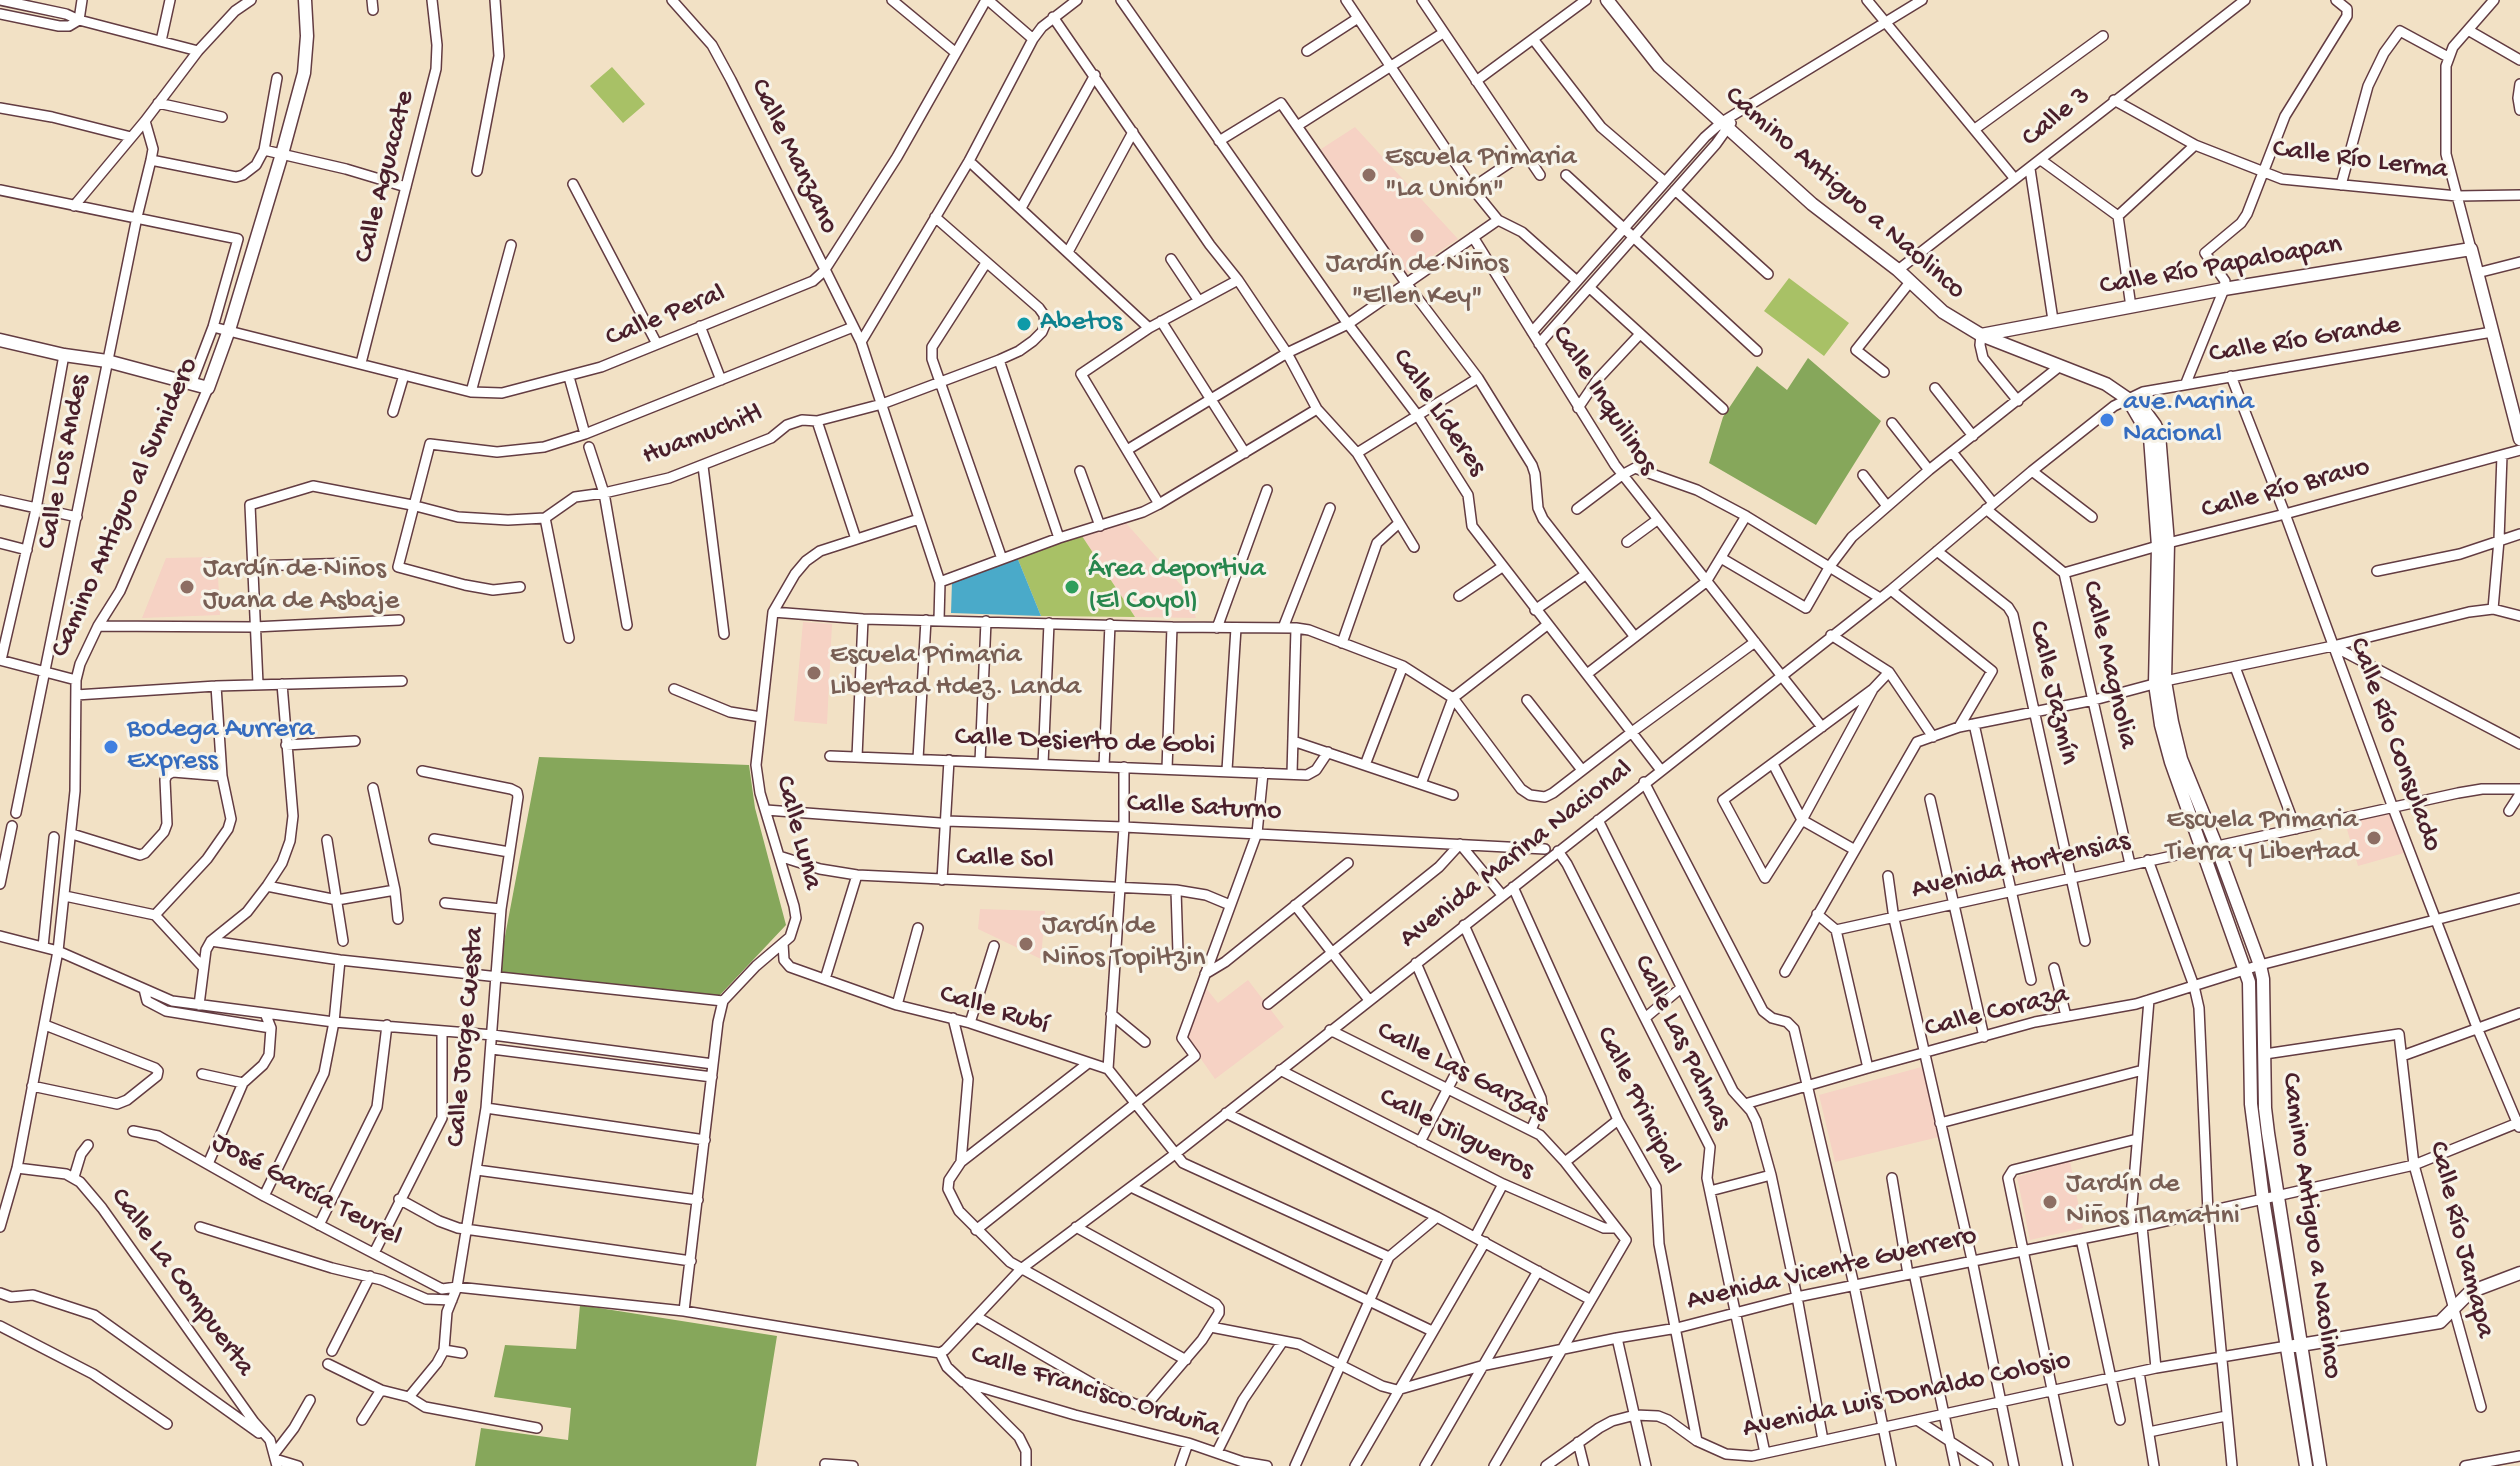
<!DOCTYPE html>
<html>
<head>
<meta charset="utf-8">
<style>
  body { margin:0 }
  canvas { display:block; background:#f2e1c5 }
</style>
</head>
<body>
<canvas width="2520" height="1466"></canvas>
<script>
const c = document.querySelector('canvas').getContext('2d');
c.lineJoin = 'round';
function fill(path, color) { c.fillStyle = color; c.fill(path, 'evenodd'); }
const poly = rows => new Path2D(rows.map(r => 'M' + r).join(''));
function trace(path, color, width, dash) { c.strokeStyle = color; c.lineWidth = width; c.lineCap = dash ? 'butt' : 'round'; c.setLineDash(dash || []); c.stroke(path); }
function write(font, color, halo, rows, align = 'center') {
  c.font = font + ' "Gochi Hand",sans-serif'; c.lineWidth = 6; c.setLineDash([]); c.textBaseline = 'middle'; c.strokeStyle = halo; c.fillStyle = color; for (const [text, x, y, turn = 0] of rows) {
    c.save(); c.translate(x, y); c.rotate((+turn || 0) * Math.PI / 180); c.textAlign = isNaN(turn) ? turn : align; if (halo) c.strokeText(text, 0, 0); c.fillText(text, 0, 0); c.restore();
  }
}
fill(poly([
  [1355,127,1458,239,1405,274,1321,149],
  [1126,523,1188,593,1196,618,1135,617,1082,536],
  [217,557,220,615,142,618,166,558],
  [803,622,832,624,827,724,794,721],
  [2390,812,2404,853,2358,866,2345,823],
  [980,909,1045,911,1041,959,978,929],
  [1248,980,1284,1027,1215,1079,1187,1039,1205,987,1218,1003],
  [1925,1066,1939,1137,1835,1162,1819,1095],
  [2070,1161,2083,1228,2030,1240,2017,1177]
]), '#f6d2c4');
fill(poly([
  [612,67,645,104,623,123,590,86],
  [1789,278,1849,323,1824,356,1764,311],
  [1082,536,1135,617,1041,616,1017,557]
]), '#a8c166');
fill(poly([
  [1808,358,1881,421,1816,525,1709,463,1723,417,1757,366,1787,390],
  [539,757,749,765,755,808,786,925,719,996,498,973],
  [580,1305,777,1336,756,1466,475,1466,481,1428,568,1440,571,1408,494,1397,505,1345,576,1349]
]), '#86a75b');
fill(poly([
  [1017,557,1041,616,951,613,952,581]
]), '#4aaac9');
const street = poly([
  [0,0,66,14,79,20,198,51],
  [372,0,373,10],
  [672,0,712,45,731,80,861,342,940,582,939,620],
  [892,0,956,53],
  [988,0,1033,39],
  [1121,0,1348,324,1418,416,1468,495,1472,526,1660,769],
  [1346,0,1472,188,1498,220,1522,232,1577,281],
  [1422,0,1540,175],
  [1867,0,2015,179],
  [0,14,59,26,69,26,79,20,82,0],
  [1053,17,1210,245,1238,280,1287,353,1317,409,1357,453,1414,547],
  [2468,30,2520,60],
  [1533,39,1601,127,1665,182],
  [161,41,170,0],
  [1307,51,1358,18],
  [1476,81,1586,0],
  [2520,84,2518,98,2520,110],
  [2114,100,2195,145,2282,179,2457,196,2520,195],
  [158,103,222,117],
  [0,108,52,117,131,137],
  [1297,126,1443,33],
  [1975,129,2103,36],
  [1219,141,1281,103,1406,283,1478,378,1532,465,1535,474,1538,508,1543,519,1635,637],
  [264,150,346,169,406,187],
  [151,160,236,177,243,175,256,165,264,150,277,78],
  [2041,160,2118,216,2131,307],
  [969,161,1149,328],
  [2030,169,2053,320],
  [477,171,499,56,495,0],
  [1566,175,1757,351],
  [573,184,657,344],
  [2341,185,2368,86,2384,53,2400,31,2448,57],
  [1472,188,1524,153],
  [0,190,238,239,213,327,192,382],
  [1675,190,1768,274],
  [74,206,145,121,198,51,235,11,251,0],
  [1021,208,1095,75],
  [2118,216,2195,145],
  [1473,237,1615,465,1822,727],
  [2471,249,2446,154,2446,66,2453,47,2494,0],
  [1068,252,1133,132],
  [1171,259,1199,301],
  [986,263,932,347,932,359,1002,559],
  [1898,270,2245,0],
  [2477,273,2520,262],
  [1590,288,1723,409],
  [1161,321,1245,453],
  [700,326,721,380],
  [213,327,471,392,502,393,601,367,813,281,824,271,897,157,986,0],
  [1532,332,1705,137,1722,122,1922,0],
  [1981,335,1980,345,1983,358,2018,401],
  [861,342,969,161,1033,39,1042,27,1077,0],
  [1539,344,1716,144,1731,123],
  [999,360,1059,538],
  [361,363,436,69,437,45,432,0],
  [1884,372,1856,350,1910,282],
  [2231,376,2285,514,2393,808,2478,1030,2519,1127],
  [569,377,585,434],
  [2186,383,2224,289,2225,281,2205,253,2241,223,2247,214,2285,116,2347,16,2347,9,2336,0],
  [1935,388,1973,436],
  [471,392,511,245],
  [1578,408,1597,380,1640,334],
  [393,412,404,375],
  [817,421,856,539],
  [1892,423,1929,470],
  [589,447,604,493,627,625],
  [1127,450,1287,353,1348,324,1498,220],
  [1952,452,1993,503],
  [1357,453,1478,378],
  [703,466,724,634],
  [1080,471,1100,526],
  [2032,471,2092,517],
  [1863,475,1887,506],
  [0,500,77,517],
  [1159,504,1081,374,1149,328,1238,280],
  [1577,509,1622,475,1635,468,1697,490,1746,516,1880,598],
  [1986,509,2064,573,2130,864],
  [545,518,575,497,604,493,669,478,771,438,787,425,802,420,817,421,882,404,999,360,1019,351,1033,341,1042,332,1045,325,1044,315,1039,308,935,217],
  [545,518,569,638],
  [1627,542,1657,520],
  [0,543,27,550],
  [1937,551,2008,607,2013,615,2085,941],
  [1721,558,1806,608,1830,566,1852,537,1929,470,2060,366],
  [252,566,354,563],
  [2377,571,2460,554,2520,534],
  [2064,573,2168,543,2285,514,2520,450],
  [940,582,1059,538,1143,512,1159,504,1317,409],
  [520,587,493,590,465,585,398,567,430,444,497,452,544,447,585,434,853,327],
  [1891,590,1992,671,1959,727],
  [1459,596,1502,567],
  [2493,609,2499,540,2502,455],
  [1535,610,1585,575],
  [773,612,863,619,1172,627,1296,628,1309,630,1403,666,1453,698,1521,789,1530,795,1545,797,1553,793,1632,732,1755,642],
  [98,626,254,627,399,620],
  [1217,628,1267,490],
  [1283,628,1330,508],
  [1831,635,1889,672,1933,737],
  [1342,643,1377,543,1399,523],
  [2333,646,2520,744],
  [0,660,76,680],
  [1,660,36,509,64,355],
  [2235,667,2296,829],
  [1587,674,1706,582,1746,516],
  [258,684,250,505,313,486,412,505,458,517,508,520,545,518],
  [674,689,730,712,761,717],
  [1873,689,1723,800,1765,878,1802,820,1873,689,1889,672],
  [76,695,216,686,402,681],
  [1527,700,1582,770],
  [1974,724,2031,980],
  [1293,741,1453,795],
  [286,745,355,741],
  [830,756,1307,775,1316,770,1328,752],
  [857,757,863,619],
  [918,759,926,620],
  [980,762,986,621],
  [1043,764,1049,623],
  [1773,764,1802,820,1855,850],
  [1365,765,1403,666],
  [1104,767,1110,624],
  [1167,769,1172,627],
  [1227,770,1236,628],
  [1292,774,1296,628],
  [1644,782,1763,1011,1772,1018,1787,1022,1794,1029,1854,1285,1891,1466],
  [1421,784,1453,698,1547,625],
  [373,788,395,890,398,919],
  [1930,799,1984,1037],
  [766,810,940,823],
  [2509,811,2520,794],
  [16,813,137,217,151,160,153,149,145,121],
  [1598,820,1733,1091,1751,1111,1756,1121,1771,1175,1797,1297,1823,1440],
  [946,821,1124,827,1545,849],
  [72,834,140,855,145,853,164,832,167,824,165,780,167,775,173,772,222,776],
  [434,839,509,852],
  [327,840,343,941],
  [1460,844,1502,895],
  [1558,851,1567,864,1710,1147,1707,1178,1765,1453],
  [779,856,820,869,857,875,1176,890,1206,895,1230,905],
  [2148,860,2194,986,2199,1008,2208,1212,2232,1466],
  [1888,876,1894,919,1972,1260,2014,1466],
  [942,880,949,760],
  [0,884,12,826],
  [267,886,337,900,395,890],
  [1513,887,1618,1120,1656,1187,1659,1244,1697,1441],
  [1176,890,1178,953],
  [65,896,155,915,202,966],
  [445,903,501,909],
  [1295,905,1369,1000],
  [1817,914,1836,930,1868,1068],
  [155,915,207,859,228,829,231,819,222,776,216,686],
  [1464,925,1541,1098,1542,1105,1531,1130],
  [1836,930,2458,793,2482,789,2520,789],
  [0,936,58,951,172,1001,334,1022,493,1035,713,1064],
  [211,941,340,960,723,1001],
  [783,943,784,960,790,967,897,1005,970,1023,1108,1069,1183,1163,1389,1257],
  [43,947,54,837],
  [1416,963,1460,1065,1420,1142],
  [2054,968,2066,1016],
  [1785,972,1917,742,1959,727,2094,700,2165,681,2333,646,2469,612,2493,609,2520,616],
  [1205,974,1225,962,1348,863],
  [825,979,857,875],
  [144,989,147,1001,166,1011,271,1028],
  [723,1001,756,966,790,937,796,918,794,906,760,793,756,765,773,612,795,574,806,561,820,551,919,519],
  [1268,1004,1439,867,1460,844],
  [199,1005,206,950,211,941,247,912,267,886,282,863,290,841,293,816,282,684],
  [897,1005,918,928],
  [1111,1014,1145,1042],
  [953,1018,968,1079,961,1162],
  [1645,1018,1681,988],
  [970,1023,994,946],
  [1330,1030,1540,1135,1565,1162,1626,1240,1494,1466],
  [492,1049,712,1077],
  [2265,1054,2399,1034,2414,1165,2481,1407],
  [2402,1056,2520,1013],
  [1087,1064,961,1162,949,1180,948,1189,959,1211,1010,1262,1186,1360],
  [1108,1069,1124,827,1124,767],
  [1280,1070,1503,1184,1604,1228,1616,1228],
  [202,1074,243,1083],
  [32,1086,117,1104,127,1100,157,1076,158,1071,155,1068,45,1025],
  [1745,1104,1868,1068,2035,1022,2136,1004,2260,965,2520,898],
  [486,1108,705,1140],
  [1226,1113,1437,1217,1591,1300],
  [1940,1123,2143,1070],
  [133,1131,158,1136,264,1196,442,1289,457,1287,684,1311,940,1353],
  [1565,1162,1618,1120],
  [208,1164,243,1083,263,1065,269,1055,271,1028,265,1013],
  [17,1168,66,1174,80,1182,102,1208,254,1422,270,1440,277,1466],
  [477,1170,698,1200],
  [74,1177,81,1154,88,1145],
  [1892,1178,1908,1274],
  [1131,1187,1432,1331],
  [1710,1191,1771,1175],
  [264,1196,324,1073,334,1022,340,960],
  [399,1199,439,1221,458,1228,691,1261],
  [319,1225,377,1107,387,1025],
  [2142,1226,2156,1368],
  [0,1227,17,1168,58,951,75,791,76,680,80,664,98,626,120,591,208,388],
  [200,1227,332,1268,382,1280,426,1299,452,1300],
  [2130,1229,2149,1000],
  [976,1230,1195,1056,1182,1038,1257,833,1263,773],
  [1475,1237,1503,1184],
  [2081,1239,2120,1420],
  [374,1253,442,1118,442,1031],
  [1914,1273,1955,1466],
  [0,1293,11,1297,33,1295,94,1315,259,1433],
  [684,1311,718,1022,723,1001],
  [977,1317,1105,1391,1137,1405,1149,1402,1202,1340,1219,1313,1219,1308,1216,1304,1076,1227],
  [0,1326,93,1374,167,1424],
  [1211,1327,1299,1344,1382,1386,1397,1390,1481,1366,1617,1338,1677,1328,1797,1297,2130,1229,2414,1165,2520,1122],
  [1617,1338,1646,1466],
  [444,1350,462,1353],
  [332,1351,370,1276],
  [940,1353,945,1350,1021,1269,1175,1154,1891,590,2032,471,2114,406,2143,392,2492,332],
  [940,1353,947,1367,963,1382,1075,1415,1188,1443,1243,1462,1267,1466],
  [328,1364,381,1390,409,1397,425,1407,537,1428],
  [2139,1372,2154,1466],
  [967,1385,1019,1437,1026,1451,1026,1466],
  [409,1397,437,1363,444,1350,447,1312,457,1287,486,1108,501,909,518,797,517,792,511,789,422,771],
  [362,1420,381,1390],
  [1917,1420,1988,1466],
  [2149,1432,2226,1416],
  [1578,1442,1584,1466],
  [1217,1452,1243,1400,1283,1341],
  [274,1454,294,1428,310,1400],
  [275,1459,298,1466],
  [825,1464,853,1466],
  [1180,1466,1188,1443],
  [1295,1466,1389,1257,1437,1217],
  [1355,1466,1485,1242],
  [1425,1466,1538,1271],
  [1546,1466,1599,1428,1612,1421,1635,1415,1658,1416,1668,1420,1697,1441,1726,1454,1752,1456,2156,1368,2287,1346],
  [2068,1466,2008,1178,2013,1170,2137,1139],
  [2465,1466,2520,1456]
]);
const secondary = poly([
  [1607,0,1659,66,1812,204,1898,270,1943,312,1981,335,2106,384,2144,410,2155,425,2159,434,2168,543,2165,681,2172,722,2181,759,2216,845,2260,965,2263,979,2265,1108,2268,1133,2320,1466],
  [1981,335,2224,289,2471,249,2520,439],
  [0,340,64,355,107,361,208,388,229,330,282,154,304,73,307,36,305,0],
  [2129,401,2150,437,2158,546,2155,684,2161,725,2171,762,2249,982,2251,1104,2255,1135,2263,1199,2306,1466],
  [2294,1346,2440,1322,2470,1292,2520,1273]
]);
trace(street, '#633c42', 12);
trace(secondary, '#633c42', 15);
trace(street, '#fff', 9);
trace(secondary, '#fff', 12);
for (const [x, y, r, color] of [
  [1369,175,8,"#8d6e63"],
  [1417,236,8,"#8d6e63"],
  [1024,324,8,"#0f9aa8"],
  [2107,420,8,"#3f7fe0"],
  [187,587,8,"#8d6e63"],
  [1072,587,8,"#2e9e5b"],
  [814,673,8,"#8d6e63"],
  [111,747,8,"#3f7fe0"],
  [2374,838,8,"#8d6e63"],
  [1026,944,8,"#8d6e63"],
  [2050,1202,8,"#8d6e63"]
]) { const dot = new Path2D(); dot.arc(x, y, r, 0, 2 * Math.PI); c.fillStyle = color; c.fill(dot); trace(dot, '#f7f3e8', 3); }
write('28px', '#4a1f2b', '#f7f3e8', [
  ["Calle 3",2057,118,-39],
  ["Calle Manzano",793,157,64],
  ["Calle Río Lerma",2360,161,7],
  ["Calle Aguacate",386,177,-76],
  ["Camino Antiguo a Naolinco",1844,194,41],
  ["Calle Río Papaloapan",2221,267,-10],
  ["Calle Peral",666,317,-22],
  ["Calle Río Grande",2305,341,-9],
  ["Calle Inquilinos",1603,401,57],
  ["Calle Líderes",1438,413,56],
  ["Huamuchitl",703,436,-21],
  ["Calle Los Andes",65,462,-79],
  ["Calle Río Bravo",2286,490,-15],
  ["Camino Antiguo al Sumidero",126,508,-66],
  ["Calle Magnolia",2108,665,77],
  ["Calle Jazmín",2052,693,77],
  ["Calle Desierto de Gobi",1085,743,2],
  ["Calle Río Consulado",2394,745,70],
  ["Calle Saturno",1204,809,3],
  ["Calle Luna",797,833,75],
  ["Avenida Marina Nacional",1517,855,-38],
  ["Calle Sol",1005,860,2],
  ["Avenida Hortensias",2021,867,-13],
  ["Calle Rubí",994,1011,17],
  ["Calle Coraza",1997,1013,-14],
  ["Calle Jorge Cuesta",467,1037,-85],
  ["Calle Las Palmas",1681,1043,64],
  ["Calle Las Garzas",1462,1073,27],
  ["Calle Principal",1637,1101,64],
  ["Calle Jilgueros",1456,1135,27],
  ["José García Teurel",306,1191,28],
  ["Camino Antiguo a Naolinco",2310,1226,82],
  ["Calle Río Jamapa",2460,1240,76],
  ["Avenida Vicente Guerrero",1832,1270,-13],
  ["Calle La Compuerta",181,1283,54],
  ["Calle Francisco Orduña",1095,1393,17],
  ["Avenida Luis Donaldo Colosio",1907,1396,-12]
]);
write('28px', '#785e54', '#f7f3e8', [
  ["Escuela Primaria",1385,159],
  ["\"La Unión\"",1385,191],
  ["Jardín de Niños",1417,266,"center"],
  ["\"Ellen Key\"",1417,298,"center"],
  ["Jardín de Niños",203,571],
  ["Juana de Asbaje",203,603],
  ["Escuela Primaria",830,657],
  ["Libertad Hdez. Landa",830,689],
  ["Escuela Primaria",2358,822,"right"],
  ["Tierra y Libertad",2358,854,"right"],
  ["Jardín de",1042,928],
  ["Niños Topiltzin",1042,960],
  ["Jardín de",2066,1186],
  ["Niños Tlamatini",2066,1218]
], 'left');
write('28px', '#0d838f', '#f7f3e8', [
  ["Abetos",1040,324]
], 'left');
write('28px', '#366cbe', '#f7f3e8', [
  ["ave.Marina",2123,404],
  ["Nacional",2123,436],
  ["Bodega Aurrera",127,731],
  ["Express",127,763]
], 'left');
write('28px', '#27864d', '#f7f3e8', [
  ["Área deportiva",1088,571],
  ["(El Coyol)",1088,603]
], 'left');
</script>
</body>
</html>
